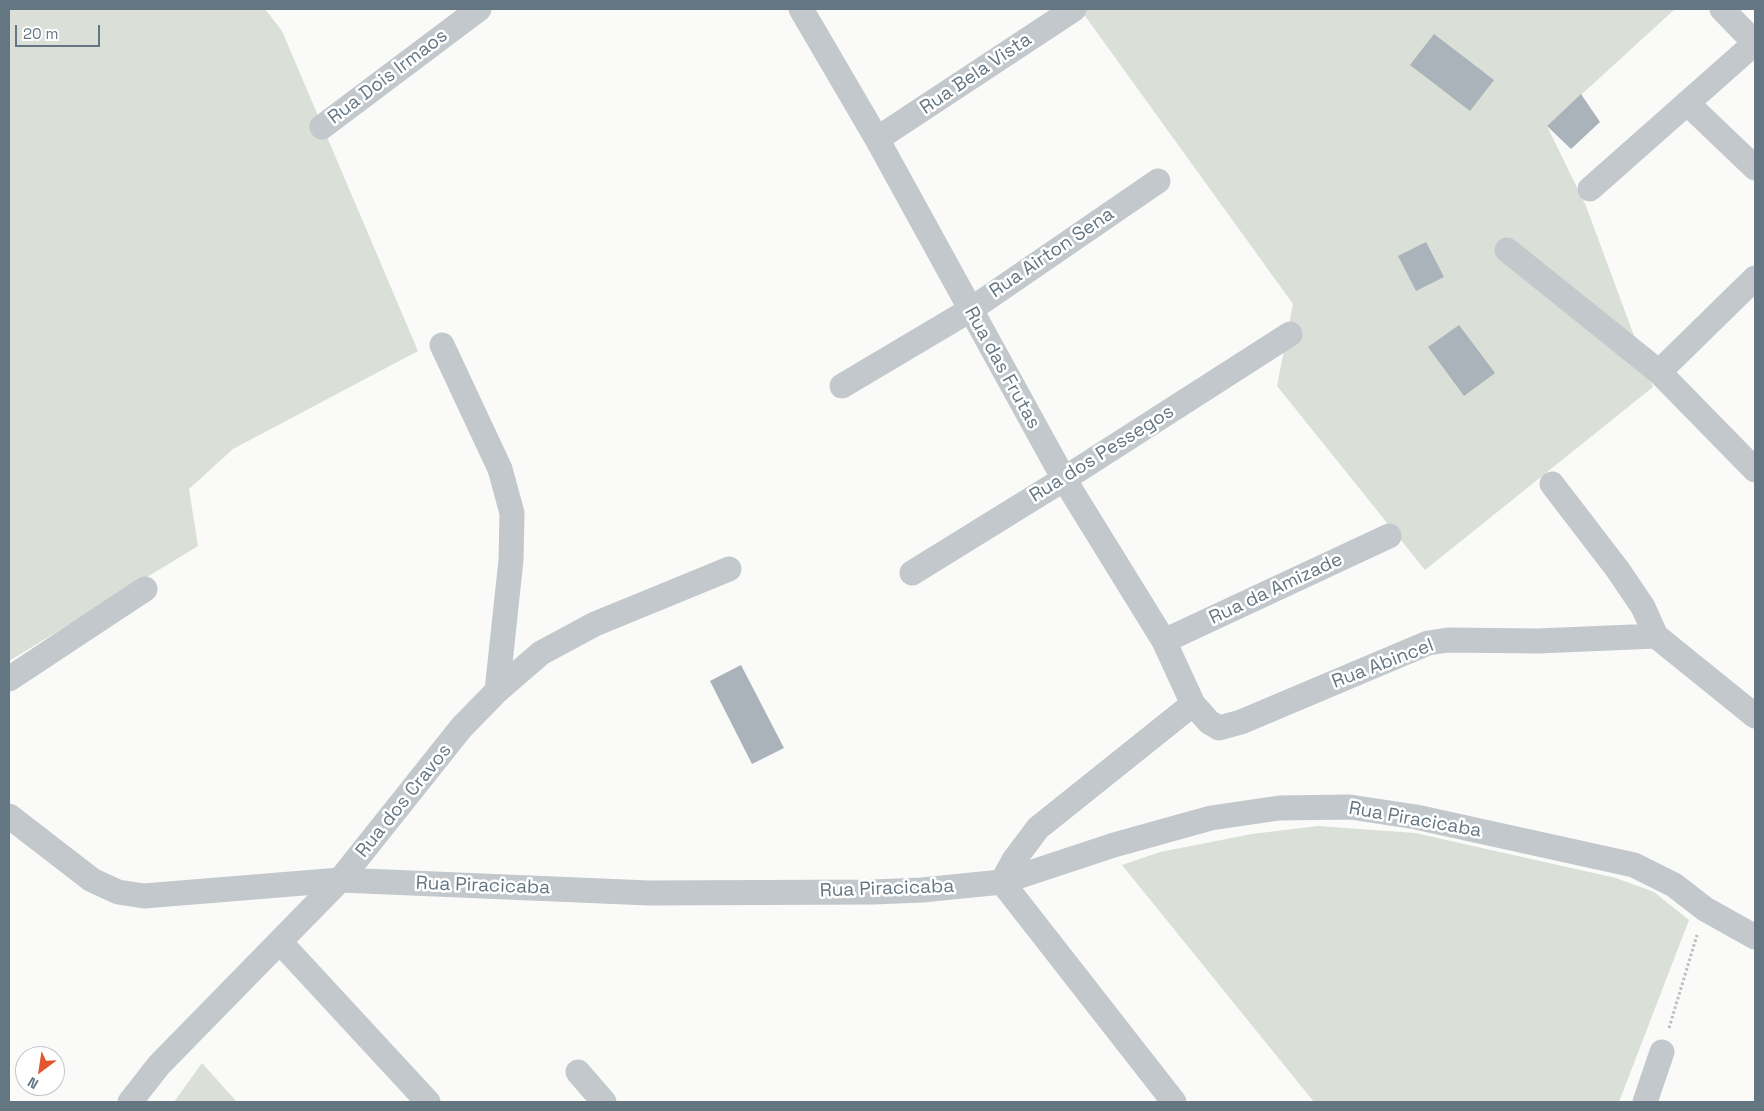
<!DOCTYPE html>
<html>
<head>
<meta charset="utf-8">
<style>
  body { margin:0 }
  #map { position:relative; width:1764px; height:1111px; overflow:hidden; background:#fafaf8; font-family:"Space Grotesk",sans-serif }
  canvas { display:block }
  .frame { position:absolute; inset:0; border:10px solid #657683; pointer-events:none }
  .north { position:absolute; left:15px; top:1046px; width:50px; height:50px; box-sizing:border-box; background:#fff; border:1px solid #c1c8cd; border-radius:50%; rotate:211deg; font-size:14px; font-weight:700; line-height:20px; text-align:center; color:#657683 }
  .north::after { content:''; display:block; margin:auto; width:18px; height:22px; background:#e4572e; clip-path:polygon(50% 0,100% 100%,50% 72%,0 100%) }
  .scale { position:absolute; left:15px; top:25px; width:85px; height:22px; box-sizing:border-box; border:2px solid #657683; border-top:0; padding-left:6px; font-size:15px; line-height:18px; white-space:nowrap; color:#657683; -webkit-text-stroke:4px #fff; paint-order:stroke }
</style>
</head>
<body>
<div id="map">
<canvas width="1764" height="1111"></canvas>
<div class="frame"></div>
<div class="north">N</div>
<div class="scale">20 m</div>
</div>
<script>
const c = document.querySelector('canvas').getContext('2d');
c.lineJoin = 'round';
function fill(path, color) { c.fillStyle = color; c.fill(path, 'evenodd'); }
const poly = rows => new Path2D(rows.map(r => 'M' + r).join(''));
function trace(path, color, width, dash) { c.strokeStyle = color; c.lineWidth = width; c.lineCap = dash ? 'butt' : 'round'; c.setLineDash(dash || []); c.stroke(path); }
function write(font, color, halo, rows, align = 'center') {
  c.font = font + ' "Space Grotesk",sans-serif'; c.lineWidth = 5; c.setLineDash([]); c.textBaseline = 'middle'; c.strokeStyle = halo; c.fillStyle = color; for (const [text, x, y, turn = 0] of rows) {
    c.save(); c.translate(x, y); c.rotate((+turn || 0) * Math.PI / 180); c.textAlign = isNaN(turn) ? turn : align; if (halo) c.strokeText(text, 0, 0); c.fillText(text, 0, 0); c.restore();
  }
}
fill(poly([
  [9,9,265,9,282,31,418,351,233,449,189,489,198,546,9,661],
  [1080,9,1675,9,1547,126,1586,206,1653,387,1425,570,1277,386,1293,304],
  [1318,826,1415,833,1616,878,1654,892,1689,920,1619,1102,1314,1102,1122,865,1160,852,1252,834],
  [202,1063,237,1102,174,1102]
]), '#dadfd7');
fill(poly([
  [1434,34,1494,80,1470,111,1410,65],
  [1581,94,1600,122,1571,149,1547,126],
  [1426,242,1444,277,1416,291,1398,256],
  [1459,325,1495,373,1464,396,1428,347],
  [741,665,784,748,752,764,710,681]
]), '#aab3b9');
trace(poly([
  [1669,1028,1697,935]
]), '#bbbfc2', 3, [2.5, 2.5]);
trace(poly([
  [801,9,877,139,1064,479,1164,641,1193,704,1209,722,1219,728,1241,722,1428,643,1448,640,1538,641,1656,636],
  [1722,9,1755,43],
  [1687,103,1755,168],
  [322,127,479,9],
  [877,139,1074,9],
  [1590,189,1755,43],
  [1507,250,1659,372,1755,470],
  [442,345,500,469,512,513,511,560,497,691],
  [1659,372,1755,278],
  [842,386,970,310,1158,181],
  [1552,484,1618,570,1643,607,1656,636,1755,716],
  [912,573,1064,479,1290,334],
  [1164,641,1389,536],
  [9,679,145,589],
  [9,816,92,880,118,892,144,896,340,880,649,893,873,892,922,890,1002,882,1114,845,1211,818,1279,808,1350,807,1416,817,1634,865,1674,885,1705,909,1755,937],
  [1002,882,1174,1102],
  [1002,882,1014,860,1038,828,1193,704],
  [280,942,428,1102],
  [578,1072,604,1102],
  [130,1102,159,1065,340,880,461,728,497,691,541,653,595,624,729,569],
  [1645,1102,1662,1052]
]), '#c3c8cc', 25);
write('19px', '#657683', '#fff', [
  ["Rua Bela Vista",976,74,-34],
  ["Rua Dois Irmaos",388,77,-37],
  ["Rua Airton Sena",1052,253,-34],
  ["Rua das Frutas",1002,368,61],
  ["Rua dos Pessegos",1102,454,-32],
  ["Rua da Amizade",1276,589,-25],
  ["Rua Abincel",1383,664,-21],
  ["Rua dos Cravos",404,801,-51],
  ["Rua Piracicaba",1415,820,10],
  ["Rua Piracicaba",483,886,2],
  ["Rua Piracicaba",887,889,-2]
]);
</script>
</body>
</html>
